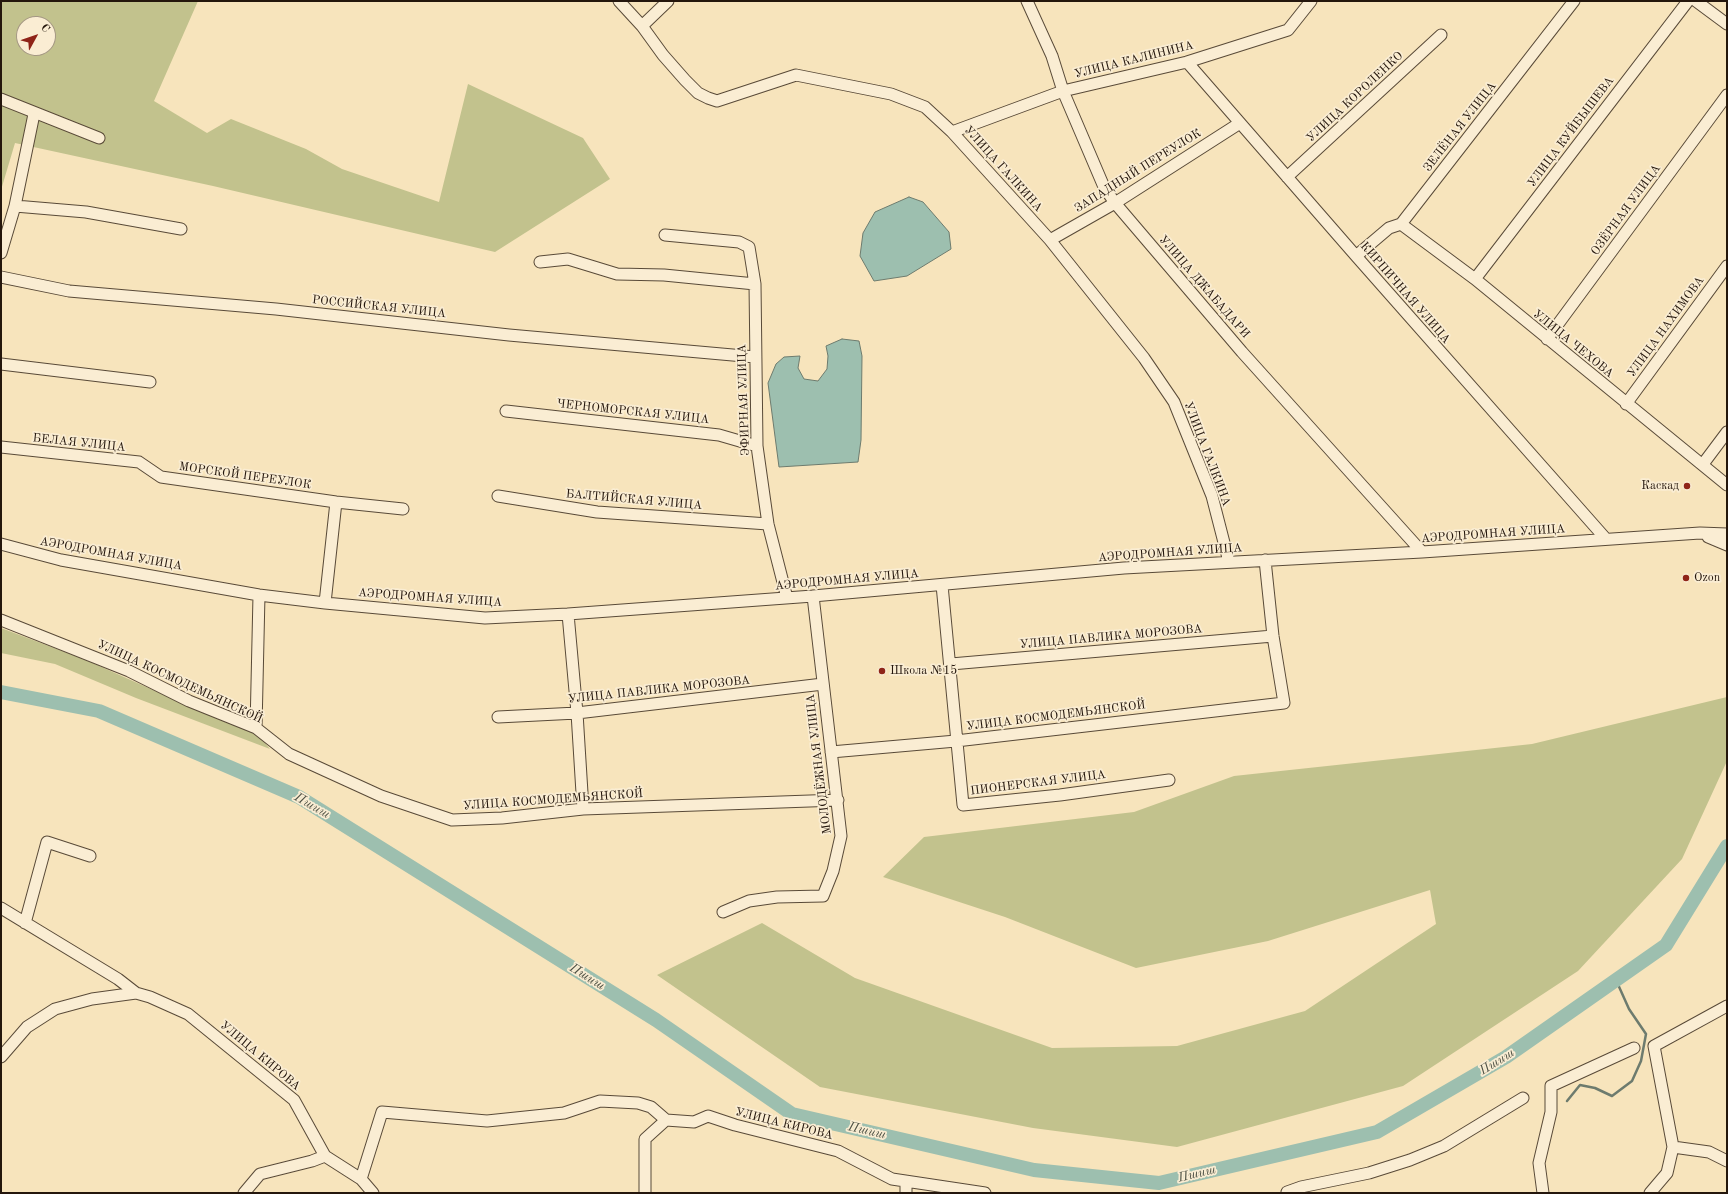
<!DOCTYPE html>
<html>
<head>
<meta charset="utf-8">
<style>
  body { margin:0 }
  #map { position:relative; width:1728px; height:1194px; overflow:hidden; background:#f7e4bc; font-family:"Old Standard TT",serif }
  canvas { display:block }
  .frame { position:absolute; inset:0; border:2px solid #24160c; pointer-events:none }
  .north { position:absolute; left:16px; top:16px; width:40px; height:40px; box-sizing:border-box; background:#faedd3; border:1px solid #a49783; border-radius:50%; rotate:50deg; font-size:11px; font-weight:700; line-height:16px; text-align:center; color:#24160c }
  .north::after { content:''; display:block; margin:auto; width:14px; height:18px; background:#8f2418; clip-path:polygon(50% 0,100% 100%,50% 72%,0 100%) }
</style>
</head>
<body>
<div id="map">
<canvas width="1728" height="1194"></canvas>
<div class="frame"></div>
<div class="north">С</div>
</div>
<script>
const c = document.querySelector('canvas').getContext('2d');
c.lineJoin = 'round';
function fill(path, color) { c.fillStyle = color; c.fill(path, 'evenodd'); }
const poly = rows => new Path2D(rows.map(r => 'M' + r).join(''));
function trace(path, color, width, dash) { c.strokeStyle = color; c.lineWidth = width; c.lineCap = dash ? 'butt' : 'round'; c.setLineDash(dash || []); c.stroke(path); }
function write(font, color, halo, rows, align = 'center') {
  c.font = font + ' "Old Standard TT",serif'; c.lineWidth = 3.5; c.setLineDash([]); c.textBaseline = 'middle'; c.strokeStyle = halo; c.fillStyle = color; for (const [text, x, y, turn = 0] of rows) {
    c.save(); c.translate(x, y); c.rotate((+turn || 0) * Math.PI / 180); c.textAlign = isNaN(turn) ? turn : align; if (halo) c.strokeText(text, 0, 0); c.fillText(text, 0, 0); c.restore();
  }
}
fill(poly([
  [1,1,198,1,154,101,207,133,231,119,306,149,342,169,439,202,468,84,583,138,610,179,495,252,213,186,15,143,1,190],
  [24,24,48,24,48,48,24,48],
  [1,628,86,660,182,703,256,732,270,749,136,698,55,664,1,653],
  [1727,697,1727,761,1682,859,1578,971,1403,1086,1177,1147,1033,1128,820,1087,657,975,762,923,855,978,1052,1048,1177,1046,1305,1011,1436,924,1430,890,1268,941,1136,968,1005,917,883,877,924,837,1134,812,1234,776,1532,744]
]), '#c2c28d');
const water = poly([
  [909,197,923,202,949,232,951,249,907,276,874,281,860,256,863,233,875,212,909,197],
  [842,339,859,341,862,356,861,440,858,462,779,467,768,383,776,364,784,357,800,356,798,368,804,379,818,381,827,369,828,356,826,346,842,339]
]);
fill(water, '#9dbfaf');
trace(water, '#6d7b6e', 1);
trace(poly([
  [1567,1101,1580,1085,1595,1088,1612,1096,1632,1081,1641,1061,1646,1034,1629,1009,1616,980]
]), '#6d7b6e', 2.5);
trace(poly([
  [1,692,99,711,299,797,656,1020,792,1114,1034,1170,1159,1183,1377,1132,1506,1057,1666,945,1727,846]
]), '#9dbfaf', 14);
const minor = poly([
  [619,1,642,26,663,55,685,80,698,93,708,98,717,101,796,75,891,94,925,107,952,132,1050,240,1144,358,1174,402,1212,496,1229,562],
  [1027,1,1052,56,1063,91,1104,187,1115,203,1242,352,1422,552],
  [1696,1,1727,24],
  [642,26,668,1],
  [1187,62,1356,256,1606,539],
  [1,99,99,138],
  [952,132,1063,91,1187,62,1288,30,1311,1],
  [1287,177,1441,35],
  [15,206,86,212,181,229],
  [1401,224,1475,279,1727,485],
  [665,235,739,242,749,247,755,284,757,446,768,524,787,598],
  [1050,240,1115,203,1240,123],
  [1,253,15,206,34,114],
  [1356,256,1389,228,1401,224,1574,1],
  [540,262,568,259,617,274,664,275,755,284],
  [1,277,69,291,276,309,509,335,755,357],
  [1475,279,1688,1],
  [1547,339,1727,95],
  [1,364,150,382],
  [1626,404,1727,266],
  [506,411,719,435,757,446],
  [1,447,139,462,161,477,336,502,403,509],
  [1703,464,1727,432],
  [498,496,597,512,768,524],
  [1708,537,1727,545],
  [1,544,61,560,259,595,325,603,485,618,568,614,813,596,1124,568,1422,552,1700,533,1727,534],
  [942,585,963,805,1060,795,1169,780],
  [325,603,336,502],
  [568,614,577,713,583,809],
  [1,620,129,671,189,701,256,728,289,754,381,796,452,820,502,818,583,809,838,800],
  [951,664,1273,636],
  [498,717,577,713,823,684],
  [256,728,259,595],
  [831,752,956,741,1284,703,1273,636,1265,560],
  [1,908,118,979,136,993,150,997,188,1014,294,1100,325,1156,361,1179,373,1193],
  [723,912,749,901,777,897,823,896,833,871,841,836,813,596],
  [25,923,47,842,90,856],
  [1,1057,27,1027,55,1009,92,999,136,993],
  [666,1120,694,1122,708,1116,735,1125,838,1151,892,1179,985,1193],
  [1673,1147,1709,1152,1727,1161],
  [361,1179,382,1112,487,1121,564,1113,600,1101,638,1103,651,1107,666,1120,645,1139,645,1193],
  [1287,1192,1301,1187,1369,1173,1410,1160,1444,1146,1523,1098],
  [244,1193,260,1174,312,1161,325,1156],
  [906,1193,906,1181],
  [1543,1193,1539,1163,1551,1112,1551,1086,1634,1048],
  [1650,1193,1667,1173,1673,1147,1654,1046,1727,1006]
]);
trace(minor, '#594a38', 13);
trace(minor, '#faedd3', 11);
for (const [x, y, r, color] of [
  [1687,486,4,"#8f2418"],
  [1686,578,4,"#8f2418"],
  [882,671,4,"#8f2418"]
]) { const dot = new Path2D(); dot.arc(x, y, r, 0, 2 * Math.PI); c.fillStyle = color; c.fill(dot); trace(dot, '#faedd3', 1.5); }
write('12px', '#24160c', '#faedd3', [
  ["УЛИЦА КАЛИНИНА",1134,60,-14],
  ["УЛИЦА КОРОЛЕНКО",1355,97,-43],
  ["ЗЕЛЁНАЯ УЛИЦА",1460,127,-52],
  ["УЛИЦА КУЙБЫШЕВА",1571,132,-53],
  ["УЛИЦА ГАЛКИНА",1003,169,48],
  ["ЗАПАДНЫЙ ПЕРЕУЛОК",1138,171,-32],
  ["ОЗЁРНАЯ УЛИЦА",1626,210,-54],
  ["УЛИЦА ДЖАБАДАРИ",1204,287,49],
  ["КИРПИЧНАЯ УЛИЦА",1405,293,49],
  ["РОССИЙСКАЯ УЛИЦА",379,307,6],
  ["УЛИЦА НАХИМОВА",1666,327,-54],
  ["УЛИЦА ЧЕХОВА",1573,344,39],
  ["ЭФИРНАЯ УЛИЦА",744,400,-92],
  ["ЧЕРНОМОРСКАЯ УЛИЦА",633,412,6],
  ["БЕЛАЯ УЛИЦА",79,443,6],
  ["УЛИЦА ГАЛКИНА",1207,454,69],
  ["МОРСКОЙ ПЕРЕУЛОК",245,476,8],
  ["БАЛТИЙСКАЯ УЛИЦА",634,500,5],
  ["АЭРОДРОМНАЯ УЛИЦА",1493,534,-4],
  ["АЭРОДРОМНАЯ УЛИЦА",1170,553,-4],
  ["АЭРОДРОМНАЯ УЛИЦА",111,554,10],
  ["АЭРОДРОМНАЯ УЛИЦА",847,580,-5],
  ["АЭРОДРОМНАЯ УЛИЦА",430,598,4],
  ["УЛИЦА ПАВЛИКА МОРОЗОВА",1111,637,-5],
  ["УЛИЦА КОСМОДЕМЬЯНСКОЙ",180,682,25],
  ["УЛИЦА ПАВЛИКА МОРОЗОВА",659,690,-6],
  ["УЛИЦА КОСМОДЕМЬЯНСКОЙ",1056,716,-7],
  ["МОЛОДЁЖНАЯ УЛИЦА",819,764,-97],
  ["ПИОНЕРСКАЯ УЛИЦА",1038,783,-7],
  ["УЛИЦА КОСМОДЕМЬЯНСКОЙ",553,800,-4],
  ["УЛИЦА КИРОВА",260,1056,40],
  ["УЛИЦА КИРОВА",784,1124,14]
]);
write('12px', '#24160c', '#faedd3', [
  ["Каскад",1679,486,"right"],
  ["Ozon",1694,578],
  ["Школа №15",890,671]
], 'left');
write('italic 13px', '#4e5145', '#faedd3', [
  ["Пшиш",312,806,30],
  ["Пшиш",587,977,32],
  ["Пшиш",1497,1062,-32],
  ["Пшиш",867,1131,13],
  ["Пшиш",1197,1174,-13]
]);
</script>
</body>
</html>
